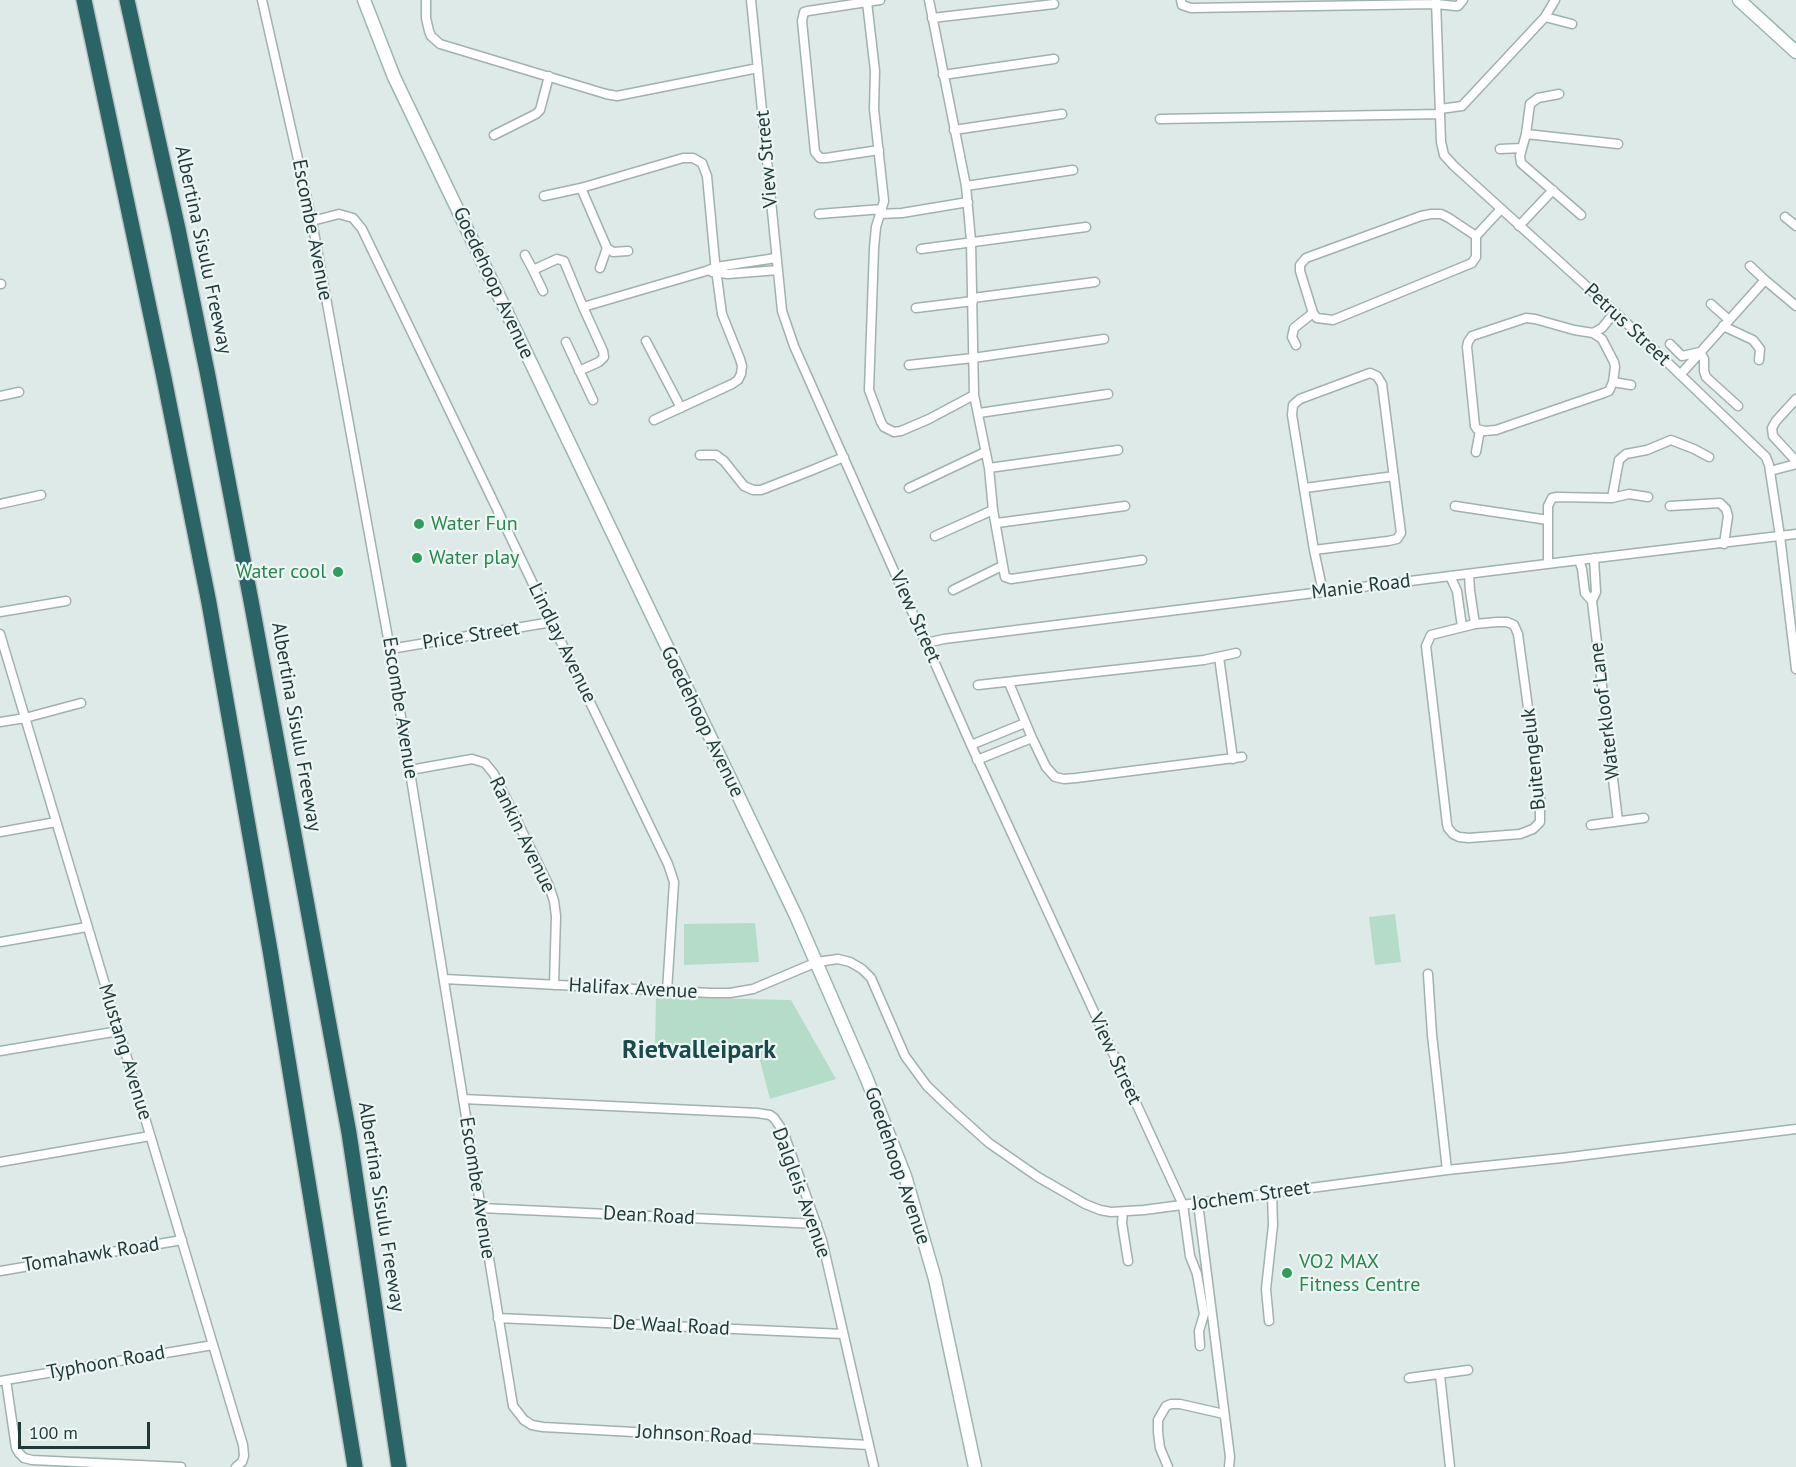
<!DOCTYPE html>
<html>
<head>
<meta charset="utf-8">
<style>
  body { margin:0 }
  #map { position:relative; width:1796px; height:1467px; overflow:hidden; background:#ddeae7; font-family:"PT Sans",sans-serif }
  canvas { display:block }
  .scale { position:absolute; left:18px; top:1422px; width:132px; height:27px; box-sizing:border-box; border:3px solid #1e3938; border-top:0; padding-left:8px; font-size:18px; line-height:21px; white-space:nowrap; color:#1e3938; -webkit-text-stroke:4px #edf6f4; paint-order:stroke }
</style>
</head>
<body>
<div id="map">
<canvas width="1796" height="1467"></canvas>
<div class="scale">100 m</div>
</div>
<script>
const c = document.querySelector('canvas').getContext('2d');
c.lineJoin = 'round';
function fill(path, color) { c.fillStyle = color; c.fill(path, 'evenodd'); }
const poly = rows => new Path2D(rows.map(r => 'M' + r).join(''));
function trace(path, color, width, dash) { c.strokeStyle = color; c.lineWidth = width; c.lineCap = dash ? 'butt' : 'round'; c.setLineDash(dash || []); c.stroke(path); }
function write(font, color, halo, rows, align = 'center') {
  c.font = font + ' "PT Sans",sans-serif'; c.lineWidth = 4.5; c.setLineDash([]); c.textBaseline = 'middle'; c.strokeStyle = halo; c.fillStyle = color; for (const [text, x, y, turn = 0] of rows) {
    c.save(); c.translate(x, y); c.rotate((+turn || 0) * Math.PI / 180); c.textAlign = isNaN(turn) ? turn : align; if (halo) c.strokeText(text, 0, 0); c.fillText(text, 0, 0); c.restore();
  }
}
fill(poly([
  [1395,914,1401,962,1375,965,1369,917],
  [755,923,759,962,684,965,684,924],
  [656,997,791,1000,836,1079,770,1099,758,1053,655,1051]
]), '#b5dcc9');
const street = poly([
  [262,0,312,221,390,649,513,1406,524,1420,532,1425,543,1427,869,1445],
  [426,0,426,18,429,31,431,36,440,44,606,94,617,96,758,68],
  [751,0,782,311,794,346,926,643,971,745,1183,1205,1190,1256,1197,1274,1204,1314,1199,1331,1200,1346],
  [929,0,966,186,971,241,974,395,989,468,993,510,1005,577,1011,579,1142,560],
  [1181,0,1182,5,1191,8,1436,4,1455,6,1458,6,1463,0],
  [1436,0,1441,142,1444,155,1454,166,1615,312,1766,457,1769,465,1780,536,1796,669],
  [867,2,875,71,874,109,884,201,880,214],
  [1545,17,1555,0],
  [932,18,1054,4],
  [943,75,1054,59],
  [1440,109,1462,106,1545,17,1572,24],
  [1160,119,1440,114],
  [954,130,1062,114],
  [1526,134,1530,104,1538,98,1559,94],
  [494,135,536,114,540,110,549,76],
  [1500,149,1522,148],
  [879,150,826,158,820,158,815,152,802,21,804,12,808,11,880,0],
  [966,186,1073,170],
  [581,188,607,248,613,252,628,251],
  [544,196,581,188,683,158,693,158,702,163,707,176,715,262,722,314,740,359,742,366,741,374,738,380,732,384,654,420],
  [968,202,902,213,880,214,876,227,874,248,869,390,881,422,884,427,894,432,901,431,929,419,974,395],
  [819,214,882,209],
  [1581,215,1521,163,1520,156,1526,134,1618,144],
  [1785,217,1796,226],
  [312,221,339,214,353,218,362,229,668,864,674,882,667,991],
  [1519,226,1553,190],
  [1476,236,1449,218,1441,214,1431,214,1421,216,1306,258,1300,265,1300,271,1313,313,1317,318,1333,320,1472,263,1476,257,1476,236,1501,209],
  [921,249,1086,227],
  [525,255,533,270,557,259,564,261,583,307,706,271,716,267,776,258],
  [1750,266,1765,280],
  [600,268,607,248],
  [533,270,543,291],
  [712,272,728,274,778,270],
  [0,284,1,284],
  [973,298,1095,282],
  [1711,304,1729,320],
  [916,308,973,301],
  [1723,326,1753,340,1760,349,1759,360],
  [1593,333,1602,339,1614,362,1615,367,1613,382,1609,391,1604,393,1496,430,1485,431,1477,429,1475,426,1467,347,1468,342,1472,336,1526,318,1535,319,1574,330,1593,333,1602,328,1615,312],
  [646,341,681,408],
  [566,342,593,400],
  [1670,344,1682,356,1700,352,1704,359,1704,371,1706,377,1738,406],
  [1296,345,1292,337,1294,328,1313,313],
  [909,365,973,358,1104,339],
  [579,371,599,362,604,357,603,351,583,307],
  [1680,375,1765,280,1796,306],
  [1613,382,1631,385],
  [0,396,19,392],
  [1796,399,1776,421,1772,428,1773,436,1796,461],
  [979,413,1108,394],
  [1476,452,1480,430],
  [700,455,716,455,724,461,744,486,753,490,761,490,810,471,844,457],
  [989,468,1118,450],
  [1770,471,1796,464],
  [909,488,985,452],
  [1305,488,1394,476],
  [1612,498,1629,494,1648,497],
  [0,504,41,495],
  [1455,506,1548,520],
  [1670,506,1720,503,1726,509,1728,516,1724,544],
  [997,523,1125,506],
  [935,536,993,510],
  [1314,550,1388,541,1397,539,1401,533,1382,384,1377,376,1370,373,1300,399,1293,405,1292,415,1314,550,1323,592],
  [1594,558,1596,592,1592,601,1618,821],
  [1579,560,1582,569,1585,593,1592,601],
  [1548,564,1548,506,1552,498,1557,497,1612,498,1619,460,1626,454,1647,450,1671,440,1694,449,1709,457],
  [1469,574,1470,591,1475,624],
  [1450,576,1457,591,1462,627],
  [953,590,1002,566],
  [0,612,66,601],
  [1497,622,1507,622,1514,625,1518,634,1540,796,1540,822,1533,829,1520,834,1469,838,1459,837,1453,834,1448,828,1447,824,1426,646,1431,635,1475,624,1497,622],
  [0,634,243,1445,244,1456,242,1462,236,1467],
  [926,643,944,639,1579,560,1796,534],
  [390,649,552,622],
  [1219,657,1233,759],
  [1009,683,1032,738,1046,767,1055,777,1064,779,1076,778,1242,757],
  [978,685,1204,660,1236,653],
  [0,722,25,718,81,703],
  [971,745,1025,723],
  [977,760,1032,738],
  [410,770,472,759,485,763,494,774,549,886,554,901,556,916,554,985],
  [1591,825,1644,818],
  [0,832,56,822],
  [0,942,87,927],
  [1428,974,1432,1035,1447,1170],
  [444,979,711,993,730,993,753,989,817,962,838,959,850,962,862,969,871,978,905,1056,927,1086,951,1109,989,1143,1038,1177,1085,1204,1100,1210,1111,1212,1144,1210,1447,1170,1562,1158,1796,1129],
  [0,1051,119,1031],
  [463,1099,757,1113,770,1115,774,1118,783,1131,822,1240,874,1467],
  [0,1162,150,1136],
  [1198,1203,1230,1457,1229,1467],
  [481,1208,817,1224],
  [1123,1212,1122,1223,1128,1261],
  [0,1271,182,1240],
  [498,1318,843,1334],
  [1269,1321,1266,1289,1273,1225,1272,1194],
  [1440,1375,1450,1467],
  [1409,1378,1468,1370],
  [6,1380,16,1448,19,1453,24,1458,32,1460,181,1467],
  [0,1381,213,1345],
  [1168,1467,1160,1448,1158,1432,1158,1420,1166,1406,1171,1404,1180,1404,1224,1414]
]);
const secondary = poly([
  [364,0,394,77,796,916,866,1077,905,1176,935,1279,975,1467],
  [1739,0,1796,52]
]);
const highway = poly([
  [84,0,163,373,209,603,270,950,355,1467],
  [127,0,178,229,208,376,252,606,349,1133,399,1467]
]);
trace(street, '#a0b1af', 11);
trace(secondary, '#9cb6b2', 15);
trace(highway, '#bcc4c3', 18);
trace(street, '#fff', 8);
trace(secondary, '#fff', 12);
trace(highway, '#2a6466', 15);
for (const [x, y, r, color] of [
  [419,524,6,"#2e9e5b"],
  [417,558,6,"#2e9e5b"],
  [338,572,6,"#2e9e5b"],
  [1287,1273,6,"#2e9e5b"]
]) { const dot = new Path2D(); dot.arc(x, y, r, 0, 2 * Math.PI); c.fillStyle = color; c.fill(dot); trace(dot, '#edf6f4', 2); }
write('20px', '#1e3938', '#edf6f4', [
  ["View Street",767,159,-95],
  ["Escombe Avenue",312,230,79],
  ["Albertina Sisulu Freeway",203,250,78],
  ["Goedehoop Avenue",493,283,65],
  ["Petrus Street",1627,325,43],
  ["Manie Road",1361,587,-7],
  ["View Street",915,617,66],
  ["Price Street",471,636,-9],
  ["Lindlay Avenue",562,643,64],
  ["Escombe Avenue",400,708,81],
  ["Waterkloof Lane",1605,711,-97],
  ["Goedehoop Avenue",702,722,64],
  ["Albertina Sisulu Freeway",296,727,80],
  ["Buitengeluk",1534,759,-96],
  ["Rankin Avenue",522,835,64],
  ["Halifax Avenue",633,989,3],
  ["Mustang Avenue",125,1052,73],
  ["View Street",1115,1059,65],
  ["Goedehoop Avenue",897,1166,71],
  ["Escombe Avenue",477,1188,81],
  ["Dalgleis Avenue",801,1193,70],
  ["Jochem Street",1251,1196,-8],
  ["Albertina Sisulu Freeway",381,1207,81],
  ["Dean Road",649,1216,3],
  ["Tomahawk Road",91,1255,-9],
  ["De Waal Road",671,1326,3],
  ["Typhoon Road",106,1363,-10],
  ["Johnson Road",694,1435,3]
]);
write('20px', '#27864d', '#edf6f4', [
  ["Water Fun",431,524],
  ["Water play",429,558],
  ["Water cool",326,572,"right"],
  ["VO2 MAX",1299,1262],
  ["Fitness Centre",1299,1285]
], 'left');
write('bold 26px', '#1a4b4b', '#edf6f4', [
  ["Rietvalleipark",699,1051]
]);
</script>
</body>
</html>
